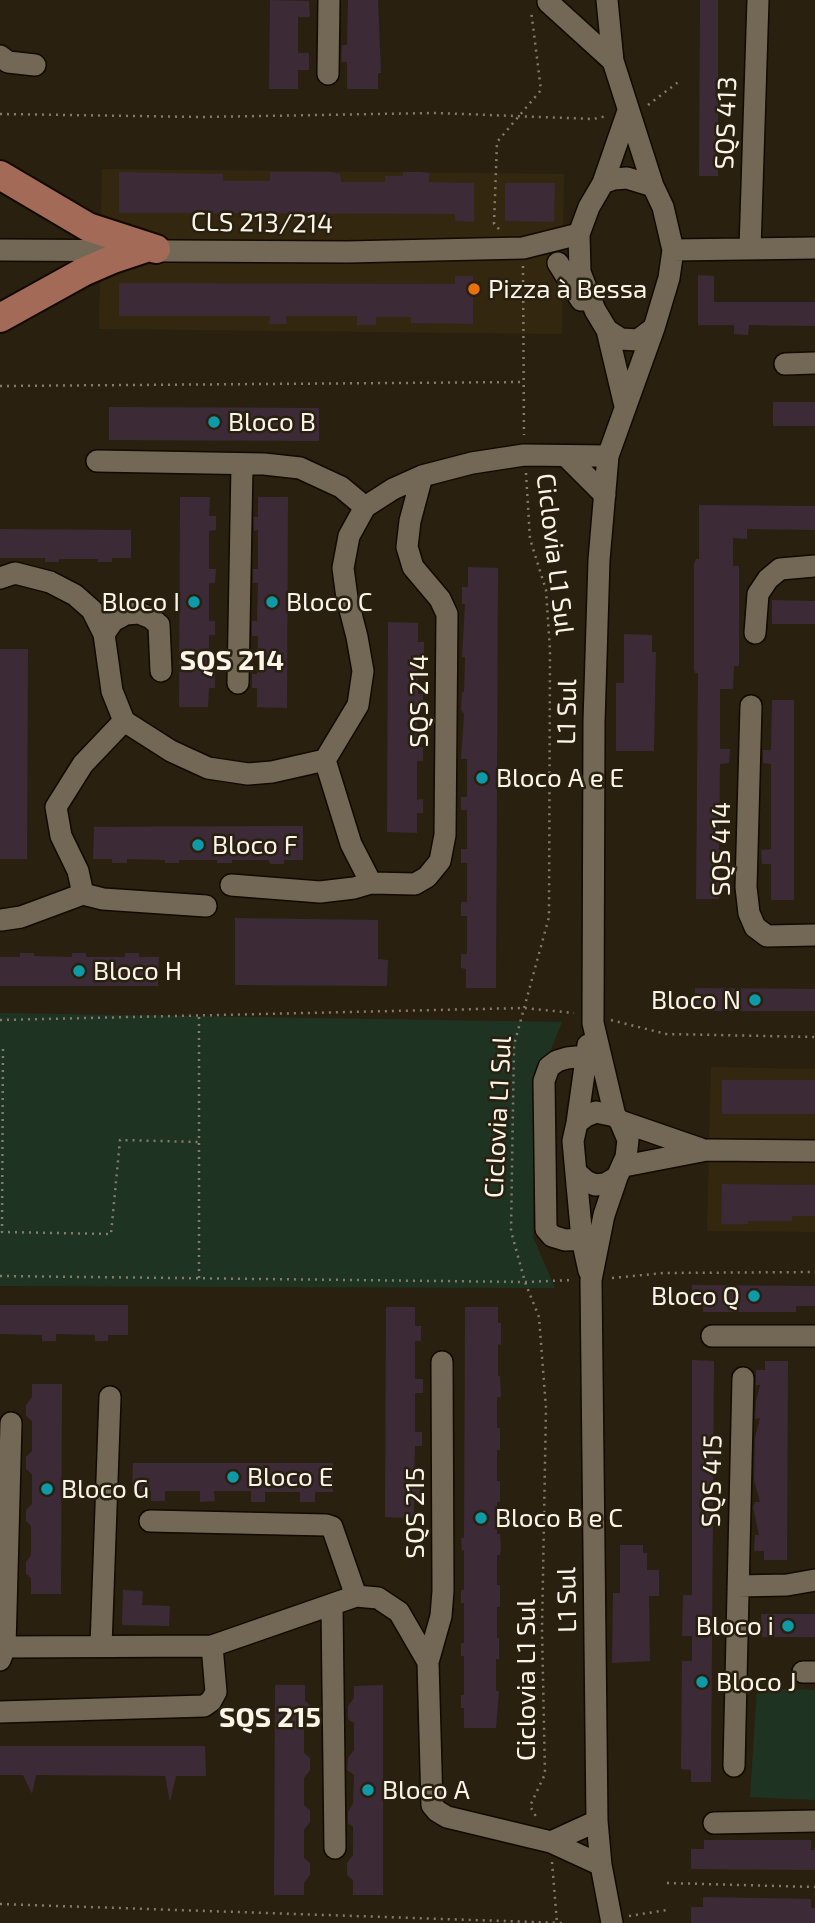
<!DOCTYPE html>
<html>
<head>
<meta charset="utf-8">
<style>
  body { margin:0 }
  canvas { display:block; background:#29200f }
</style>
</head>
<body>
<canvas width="815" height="1923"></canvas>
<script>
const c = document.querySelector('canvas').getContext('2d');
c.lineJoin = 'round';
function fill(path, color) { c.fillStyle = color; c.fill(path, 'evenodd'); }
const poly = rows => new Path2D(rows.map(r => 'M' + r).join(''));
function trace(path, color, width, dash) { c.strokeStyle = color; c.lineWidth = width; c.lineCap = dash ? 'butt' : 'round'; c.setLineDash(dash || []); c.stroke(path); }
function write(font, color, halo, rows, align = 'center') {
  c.font = font + ' "Exo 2",sans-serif'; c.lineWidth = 5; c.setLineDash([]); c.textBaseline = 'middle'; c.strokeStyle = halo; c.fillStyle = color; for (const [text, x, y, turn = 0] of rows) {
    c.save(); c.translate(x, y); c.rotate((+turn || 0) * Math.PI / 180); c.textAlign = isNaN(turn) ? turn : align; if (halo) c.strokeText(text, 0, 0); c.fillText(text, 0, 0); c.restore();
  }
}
fill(poly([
  [102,169,564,174,562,334,99,329],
  [711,1067,815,1069,815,1232,707,1231]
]), '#342710');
fill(poly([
  [0,1013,562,1022,535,1089,533,1237,555,1288,0,1286],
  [757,1688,815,1690,815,1800,750,1797]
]), '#1f3322');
fill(poly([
  [270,0,309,1,310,17,298,17,298,53,309,53,309,70,298,70,298,89,269,89],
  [348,0,378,0,381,73,378,73,378,89,347,89,347,62,341,62,342,45,347,45],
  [700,0,718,0,718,176,699,176],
  [119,172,223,174,223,181,270,181,270,172,331,172,340,174,341,182,385,182,385,176,403,176,403,172,421,172,429,173,429,182,474,183,474,222,455,221,455,214,119,213],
  [505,183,555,183,554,222,505,221],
  [698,275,714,276,714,302,815,302,815,326,749,325,748,335,734,334,734,325,698,325],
  [455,276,473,276,473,324,411,323,411,317,376,317,376,325,357,325,357,316,286,316,287,324,269,324,270,316,119,316,119,283,455,284],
  [773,402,815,402,815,426,773,426],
  [109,407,319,408,319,441,109,440],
  [180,497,210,497,209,516,216,516,216,530,209,531,209,569,216,569,215,583,209,583,209,621,215,621,215,635,209,635,209,674,215,674,215,688,209,688,208,707,179,707],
  [258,497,288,497,287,708,257,707,257,688,252,688,252,674,257,674,258,636,252,636,252,621,257,621,258,583,253,583,253,569,258,569,258,530,254,531,254,517,258,517],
  [699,505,815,506,815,530,747,529,747,539,733,538,733,566,739,566,739,666,734,666,733,689,720,689,720,749,730,749,729,763,720,764,719,850,729,849,728,863,719,864,719,899,696,899,698,673,695,673,694,669,694,563,696,559,699,559],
  [0,529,131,530,131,558,112,558,112,562,98,562,98,559,59,559,59,562,45,562,45,558,0,558],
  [468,567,498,568,496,988,466,988,466,969,461,968,461,954,467,954,467,916,461,916,461,902,467,902,467,863,461,863,461,849,467,849,467,810,461,810,461,797,467,797,467,759,461,759,464,714,461,710,462,692,464,692,465,657,462,657,465,604,462,604,462,587,468,587],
  [772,600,815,601,815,624,772,624],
  [388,622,418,623,418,642,424,642,424,656,418,656,418,694,423,694,423,708,418,708,417,747,423,747,423,761,417,761,417,800,423,799,423,813,417,813,417,833,387,832],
  [624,634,652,635,652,652,656,652,654,751,616,751,616,683,624,683],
  [0,649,28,649,27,859,0,859],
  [772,700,794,700,794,900,771,900,771,864,762,864,761,850,771,849,771,764,763,763,763,750,771,750],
  [281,826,303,826,303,860,284,860,284,864,270,864,269,860,232,860,232,863,217,863,217,860,179,860,179,863,165,863,165,860,127,859,127,863,112,863,112,859,93,859,94,827],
  [235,918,378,920,378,959,388,960,387,986,235,985],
  [20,953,34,953,34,956,72,957,72,953,86,953,86,957,125,957,125,953,139,953,139,957,159,957,158,986,0,986,0,957,20,957],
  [695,988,815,989,815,1011,695,1011],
  [722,1080,815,1080,815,1114,722,1114],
  [722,1184,815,1185,815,1216,792,1216,792,1221,748,1221,748,1224,721,1224],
  [692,1285,815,1286,815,1306,796,1306,796,1312,703,1312,703,1306,692,1305],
  [0,1305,128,1305,128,1335,108,1335,108,1341,95,1341,95,1335,56,1334,56,1341,42,1341,42,1335,0,1334],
  [386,1307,415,1307,415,1326,421,1326,421,1341,415,1341,415,1379,423,1379,423,1393,415,1393,415,1432,422,1432,422,1446,415,1446,414,1484,420,1484,420,1498,414,1498,414,1518,385,1517],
  [465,1307,498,1307,498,1323,501,1323,501,1345,498,1344,498,1376,500,1376,501,1397,497,1397,497,1428,500,1428,500,1450,497,1450,497,1481,500,1481,500,1502,497,1502,497,1534,500,1534,501,1548,500,1555,497,1555,497,1585,500,1585,500,1607,497,1607,497,1638,499,1638,499,1659,496,1659,496,1691,499,1691,496,1728,464,1728,464,1708,461,1708,461,1695,464,1695,464,1656,461,1656,461,1643,464,1643,464,1603,461,1603,461,1590,464,1590,464,1550,462,1551,461,1538,464,1538],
  [692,1360,714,1361,711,1782,691,1782,691,1770,681,1769,682,1661,692,1661,692,1636,682,1636,683,1595,692,1595],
  [765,1361,788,1361,787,1560,764,1560,764,1551,754,1551,755,1535,759,1535,753,1507,755,1502,760,1502,754,1480,755,1438,760,1418,755,1419,756,1401,760,1385,756,1385,756,1370,765,1370],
  [32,1384,62,1384,61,1594,31,1594,31,1578,26,1574,26,1562,31,1555,31,1526,26,1521,26,1510,32,1504,32,1474,26,1469,26,1457,32,1451,32,1421,26,1416,26,1405,32,1397],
  [133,1463,333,1463,333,1492,315,1492,315,1502,300,1502,300,1492,265,1492,265,1502,251,1502,251,1491,214,1491,215,1501,200,1502,200,1491,165,1491,165,1501,151,1501,151,1491,132,1491],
  [620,1545,643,1545,643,1553,647,1553,647,1570,659,1570,659,1596,649,1596,650,1661,612,1663,613,1593,620,1593],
  [123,1590,143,1591,142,1605,170,1606,169,1626,122,1625],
  [761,1614,815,1614,815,1637,762,1637],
  [275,1685,305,1685,305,1701,310,1705,310,1718,304,1726,304,1753,310,1758,310,1770,304,1778,304,1805,310,1810,310,1822,304,1830,304,1858,310,1863,310,1875,304,1883,304,1895,274,1895],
  [383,1685,383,1895,353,1895,353,1880,347,1875,347,1863,353,1855,353,1827,348,1823,348,1812,353,1803,354,1775,347,1770,348,1758,354,1750,354,1723,348,1719,348,1706,354,1698,354,1686],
  [0,1746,205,1746,206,1776,176,1776,170,1802,165,1776,36,1775,32,1794,23,1775,0,1775],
  [704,1840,811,1840,811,1850,815,1850,815,1870,691,1869,691,1849,704,1849],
  [703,1897,811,1899,811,1908,815,1908,815,1923,691,1923,691,1907,703,1907]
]), '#3c2a36');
const minor = poly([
  [607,0,613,61,653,186],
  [548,2,613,61],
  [0,56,8,62,35,65],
  [328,74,329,0],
  [603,183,628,111],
  [750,249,758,0],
  [0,250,347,252,523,248,579,234],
  [673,250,815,248],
  [558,263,581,300],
  [607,330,621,339,638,340,654,328,669,278,673,250,663,207,653,186,627,178,614,179,603,183,589,207,579,234,580,272,595,310,607,330,625,406],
  [785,364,815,363],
  [566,456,605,495],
  [97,461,264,464,300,468,341,487,365,507],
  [0,578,15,573,50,582,75,595,92,610,104,634,112,691,124,721,171,751,208,768,248,774,272,772,325,760,358,705,363,671,357,637,347,598,343,568,349,536,365,507,393,489,422,476,472,463,524,455,608,456],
  [755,633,758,594,768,579,780,569,815,566],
  [104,634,113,621,126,614,139,613,151,618,159,625,161,671],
  [238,683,242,465],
  [751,706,746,887,749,913,755,927,767,936,815,935],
  [124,721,83,764,56,807,61,836,78,871,83,894,103,899,206,906],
  [325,760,351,844,371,883],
  [231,885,320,892,354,888,371,883,415,884,427,877,440,861,445,835,447,614,440,599,413,567,407,547,410,521,422,476],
  [1,920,21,917,83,894],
  [615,1116,593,1023,594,722,599,560,608,456,654,328],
  [620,1121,701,1149],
  [577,1123,588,1045],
  [624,1166,707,1150,815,1151],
  [577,1173,586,1181,595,1185,605,1184,617,1177,626,1157,628,1140,620,1121,615,1116,596,1112,586,1116,577,1123,573,1141,582,1239,589,1271],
  [582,1239,565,1240,552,1236,546,1229,544,1081,549,1067,557,1061,567,1058,586,1056],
  [712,1336,815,1336],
  [150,1521,326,1525,332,1527,356,1596],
  [738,1586,787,1585,815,1580],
  [332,1606,335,1848],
  [101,1646,110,1397],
  [5,1647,11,1423],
  [0,1660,5,1647,212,1646,356,1596,378,1598,399,1612,428,1662,432,1805,437,1811,447,1817,551,1842,601,1865],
  [428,1662,441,1616,443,1591,442,1362],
  [803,1672,815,1672],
  [0,1712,204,1706,211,1701,216,1692,212,1646],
  [734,1766,743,1378],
  [714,1823,815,1821],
  [551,1842,597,1821],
  [612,1923,601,1865,597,1821,591,1280,604,1215,617,1177]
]);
const major = poly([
  [0,175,88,227,156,249],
  [0,318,83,272,113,259,143,249]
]);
trace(minor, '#120900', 24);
trace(major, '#120900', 32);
trace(poly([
  [648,105,681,80],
  [0,114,202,117,436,113,593,119,607,116],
  [499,229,494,224,497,142,541,90,531,10],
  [523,266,524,435],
  [0,386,524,382],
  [526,473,530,539,546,590,550,650,549,917,514,1045,511,1231,525,1282,539,1317,546,1408,542,1630,545,1774,530,1806,538,1820],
  [0,1020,524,1008,574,1013],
  [611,1020,666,1034,815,1037],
  [3,1049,2,1232,111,1234,120,1140,199,1142],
  [0,1276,525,1282,574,1280],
  [199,1278,199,1016],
  [612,1278,664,1273,815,1272],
  [552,1862,557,1923],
  [667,1883,815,1887],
  [0,1904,562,1923],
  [629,1916,667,1910]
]), '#837b6d', 2.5, [2, 5]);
trace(minor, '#736855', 21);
trace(major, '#a36a57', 28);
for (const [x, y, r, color] of [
  [474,289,7,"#e8710a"],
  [214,422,7,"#0f9aa8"],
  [194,602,7,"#0f9aa8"],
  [272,602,7,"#0f9aa8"],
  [482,778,7,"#0f9aa8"],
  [198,845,7,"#0f9aa8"],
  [79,971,7,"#0f9aa8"],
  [755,1000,7,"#0f9aa8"],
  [754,1296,7,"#0f9aa8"],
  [233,1477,7,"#0f9aa8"],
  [47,1489,7,"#0f9aa8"],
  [481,1518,7,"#0f9aa8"],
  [788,1626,7,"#0f9aa8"],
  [702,1682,7,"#0f9aa8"],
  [368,1790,7,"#0f9aa8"]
]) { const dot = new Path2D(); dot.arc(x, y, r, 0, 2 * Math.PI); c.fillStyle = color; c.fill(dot); trace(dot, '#29200f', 2.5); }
write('26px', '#faf4e9', '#29200f', [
  ["SQS 413",726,123,-88],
  ["CLS 213/214",262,223,1],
  ["Ciclovia L1 Sul",555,554,83],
  ["SQS 214",419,701,-90],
  ["L1 Sul",567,712,-89],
  ["SQS 414",721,849,-90],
  ["Ciclovia L1 Sul",498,1117,-87],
  ["SQS 415",712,1481,-89],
  ["SQS 215",415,1513,-90],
  ["L1 Sul",567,1600,-91],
  ["Ciclovia L1 Sul",526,1680,-90]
]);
write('26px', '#faf4e9', '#29200f', [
  ["Pizza à Bessa",488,289],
  ["Bloco B",228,422],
  ["Bloco I",180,602,"right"],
  ["Bloco C",286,602],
  ["Bloco A e E",496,778],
  ["Bloco F",212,845],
  ["Bloco H",93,971],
  ["Bloco N",741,1000,"right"],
  ["Bloco Q",740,1296,"right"],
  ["Bloco E",247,1477],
  ["Bloco G",61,1489],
  ["Bloco B e C",495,1518],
  ["Bloco i",774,1626,"right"],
  ["Bloco J",716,1682],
  ["Bloco A",382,1790]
], 'left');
write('bold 28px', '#faf4e9', '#29200f', [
  ["SQS 214",232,661],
  ["SQS 215",270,1718]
]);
</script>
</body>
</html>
